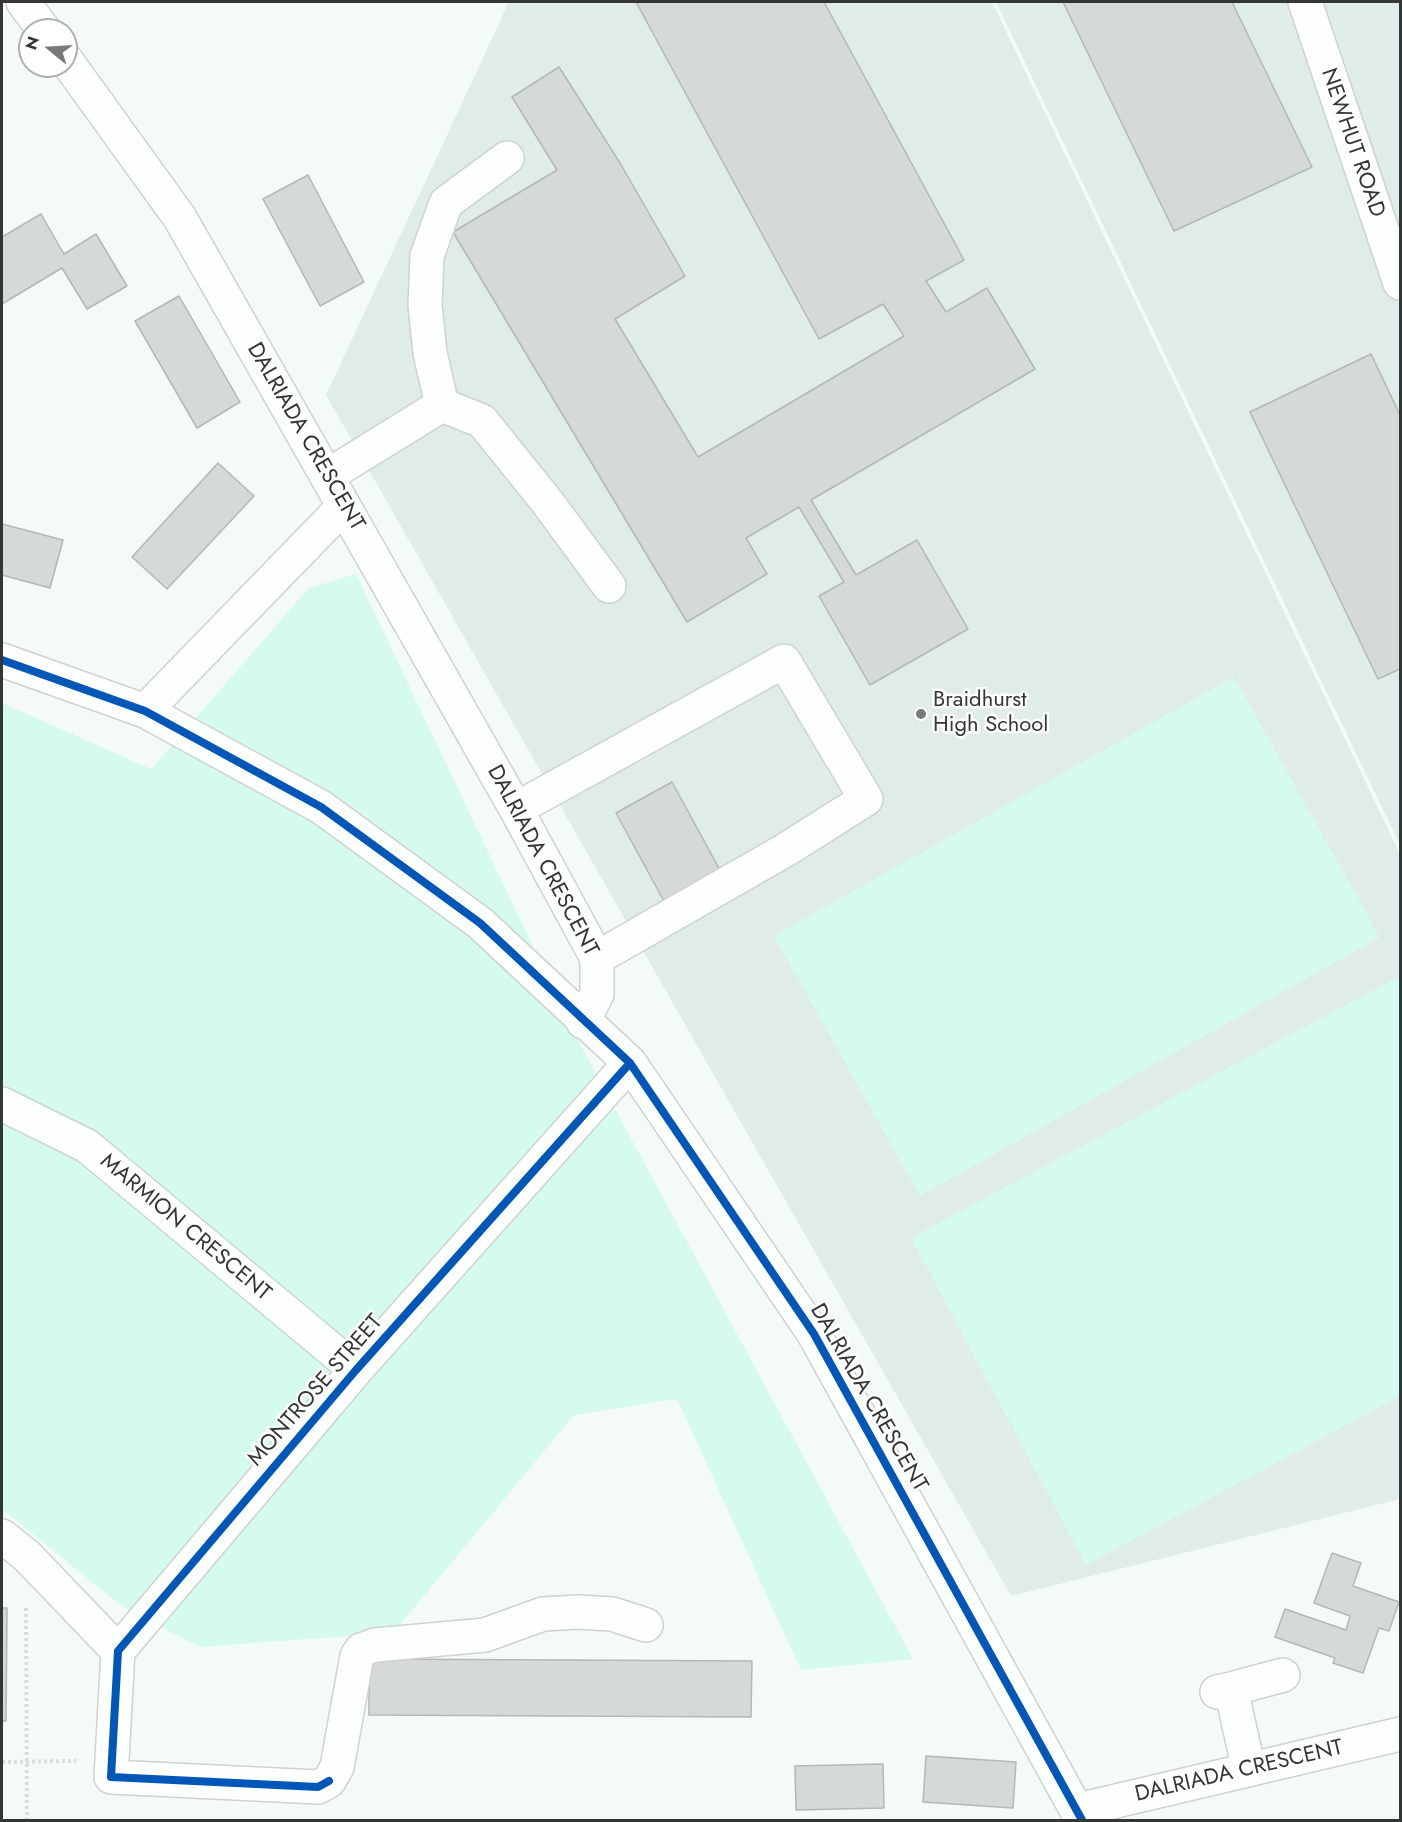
<!DOCTYPE html>
<html>
<head>
<meta charset="utf-8">
<style>
  body { margin:0 }
  #map { position:relative; width:1402px; height:1822px; overflow:hidden; background:#f4faf8; font-family:Jost,sans-serif }
  canvas { display:block }
  .frame { position:absolute; inset:0; border:3px solid #323735; pointer-events:none }
  .north { position:absolute; left:18px; top:18px; width:60px; height:60px; box-sizing:border-box; background:#fff; border:2px solid #adafae; border-radius:50%; rotate:288deg; font-size:16px; font-weight:700; line-height:24px; text-align:center; color:#323735 }
  .north::after { content:''; display:block; margin:auto; width:21px; height:27px; background:#767b79; clip-path:polygon(50% 0,100% 100%,50% 72%,0 100%) }
</style>
</head>
<body>
<div id="map">
<canvas width="1402" height="1822"></canvas>
<div class="frame"></div>
<div class="north">N</div>
</div>
<script>
const c = document.querySelector('canvas').getContext('2d');
c.lineJoin = 'round';
function fill(path, color) { c.fillStyle = color; c.fill(path, 'evenodd'); }
const poly = rows => new Path2D(rows.map(r => 'M' + r).join(''));
function trace(path, color, width, dash) { c.strokeStyle = color; c.lineWidth = width; c.lineCap = dash ? 'butt' : 'round'; c.setLineDash(dash || []); c.stroke(path); }
function write(font, color, halo, rows, align = 'center') {
  c.font = font + ' Jost,sans-serif'; c.lineWidth = 5; c.setLineDash([]); c.textBaseline = 'middle'; c.strokeStyle = halo; c.fillStyle = color; for (const [text, x, y, turn = 0] of rows) {
    c.save(); c.translate(x, y); c.rotate((+turn || 0) * Math.PI / 180); c.textAlign = isNaN(turn) ? turn : align; if (halo) c.strokeText(text, 0, 0); c.fillText(text, 0, 0); c.restore();
  }
}
fill(poly([
  [509,2,992,2,1400,854,1400,1499,1011,1596,326,395],
  [996,2,1400,2,1400,845]
]), '#e0ece9');
fill(poly([
  [356,574,575,1035,913,1659,801,1670,677,1399,574,1415,393,1633,200,1647,123,1607,2,1509,2,703,151,769,309,588],
  [1234,677,1380,937,920,1196,774,936],
  [1400,976,1400,1396,1086,1565,911,1238]
]), '#d5faf0');
const building = poly([
  [636,2,824,2,964,260,926,281,946,312,987,288,1035,369,811,500,856,575,917,540,968,629,870,685,819,596,844,582,799,507,746,538,767,574,687,622,453,232,557,170,512,97,559,67,620,163,685,276,615,319,698,457,904,336,883,304,819,339,636,2],
  [1063,2,1232,2,1312,167,1174,231,1063,2],
  [308,175,364,282,320,306,263,199,308,175],
  [41,214,64,254,96,234,127,286,87,309,62,268,2,304,2,237,41,214],
  [179,296,240,402,197,428,135,321,179,296],
  [1371,354,1400,415,1400,669,1378,679,1250,412,1371,354],
  [218,463,254,496,167,589,132,557,218,463],
  [2,524,63,540,50,588,2,575,2,524],
  [672,782,721,872,665,903,616,813,672,782],
  [1332,1553,1361,1563,1353,1586,1399,1602,1389,1631,1379,1628,1363,1673,1333,1663,1335,1658,1275,1637,1285,1609,1346,1630,1350,1616,1314,1603,1332,1553],
  [2,1608,7,1608,6,1721,2,1721,2,1608],
  [369,1659,752,1661,751,1717,369,1715,369,1659],
  [926,1756,1016,1762,1013,1808,923,1802,926,1756],
  [883,1764,884,1808,796,1810,795,1766,883,1764]
]);
fill(building, '#d5dad9');
trace(building, '#b3b7b5', 1.5);
const minor = poly([
  [23,2,44,30],
  [1305,2,1400,283],
  [66,60,180,218,516,809,597,958,597,994,583,1022],
  [442,405,430,353,425,305,427,256,446,203,507,158],
  [327,476,442,405,482,421,548,503,609,586],
  [2,660,145,711,321,807,480,923,630,1063,814,1334,1082,1820],
  [145,711,344,506],
  [516,809,784,661,866,799,787,849,597,958],
  [630,1063,356,1370,118,1651,111,1777,318,1787,329,1781,337,1767,357,1656,361,1650,375,1645,485,1635,543,1614,578,1612,612,1614,646,1625],
  [2,1104,87,1146,356,1370],
  [2,1536,27,1556,118,1651],
  [1231,1689,1283,1675],
  [1217,1692,1231,1689,1249,1770],
  [1078,1810,1400,1734]
]);
trace(minor, '#ced2d1', 36);
trace(poly([
  [26,1608,27,1820],
  [2,1762,76,1761]
]), '#dbdddd', 4, [3, 3]);
trace(minor, '#fdfefe', 33);
trace(poly([
  [2,660,145,711,321,807,480,923,630,1063,814,1334,1082,1820],
  [329,1781,318,1787,111,1777,118,1651,356,1370,630,1063]
]), '#0057b8', 8);
for (const [x, y, r, color] of [
  [921,714,6,"#767b79"]
]) { const dot = new Path2D(); dot.arc(x, y, r, 0, 2 * Math.PI); c.fillStyle = color; c.fill(dot); trace(dot, '#fff', 2); }
write('22px', '#323735', '#fff', [
  ["NEWHUT ROAD",1352,143,71],
  ["DALRIADA CRESCENT",305,437,60],
  ["DALRIADA CRESCENT",542,861,62],
  ["MARMION CRESCENT",185,1228,40],
  ["MONTROSE STREET",316,1391,-49],
  ["DALRIADA CRESCENT",868,1398,60],
  ["DALRIADA CRESCENT",1239,1772,-13]
]);
write('22px', '#323735', '#fff', [
  ["Braidhurst",933,701],
  ["High School",933,726]
], 'left');
</script>
</body>
</html>
